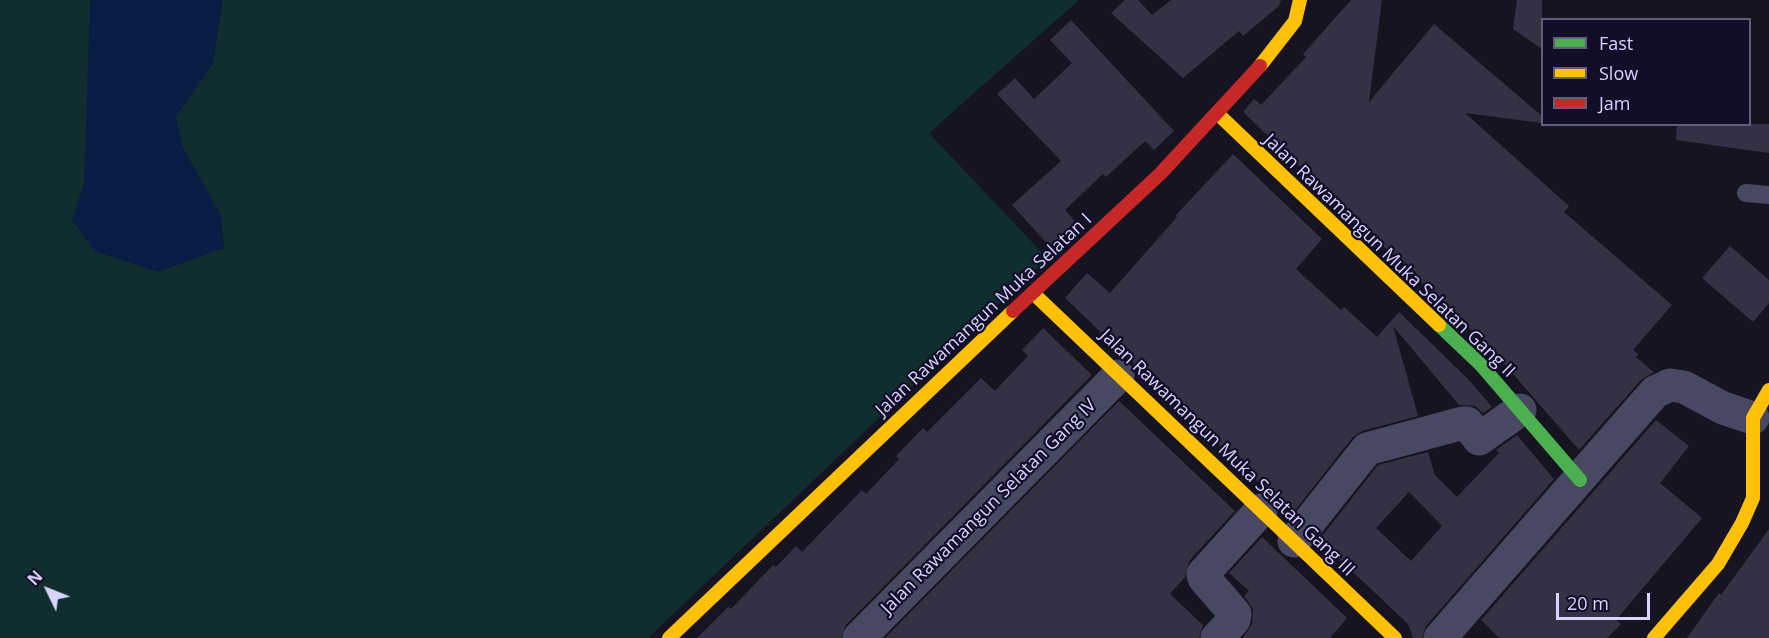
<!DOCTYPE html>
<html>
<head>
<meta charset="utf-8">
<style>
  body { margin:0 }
  #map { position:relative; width:1769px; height:638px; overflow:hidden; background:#161421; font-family:"Open Sans",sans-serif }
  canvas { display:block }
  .legend { position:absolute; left:1541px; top:18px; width:210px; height:108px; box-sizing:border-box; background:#120e27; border:2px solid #625d7d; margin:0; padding:8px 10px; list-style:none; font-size:18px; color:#d9d4ff }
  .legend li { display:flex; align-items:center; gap:12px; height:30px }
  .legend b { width:30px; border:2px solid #625d7d }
  .north { position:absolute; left:18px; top:560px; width:60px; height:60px; -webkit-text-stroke:4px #120e27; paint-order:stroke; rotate:313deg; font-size:16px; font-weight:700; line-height:24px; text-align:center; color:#d9d4ff }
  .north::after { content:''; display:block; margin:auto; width:21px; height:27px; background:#d9d4ff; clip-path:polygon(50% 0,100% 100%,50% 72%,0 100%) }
  .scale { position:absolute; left:1556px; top:593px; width:94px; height:27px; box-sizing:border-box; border:3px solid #d9d4ff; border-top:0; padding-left:8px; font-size:18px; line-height:21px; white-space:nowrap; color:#d9d4ff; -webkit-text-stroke:4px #120e27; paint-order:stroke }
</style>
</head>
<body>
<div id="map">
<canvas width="1769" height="638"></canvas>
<ul class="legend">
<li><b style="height:8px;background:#4caf50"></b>Fast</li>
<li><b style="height:8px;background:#ffc107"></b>Slow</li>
<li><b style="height:8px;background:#c62828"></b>Jam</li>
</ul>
<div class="north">N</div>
<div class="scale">20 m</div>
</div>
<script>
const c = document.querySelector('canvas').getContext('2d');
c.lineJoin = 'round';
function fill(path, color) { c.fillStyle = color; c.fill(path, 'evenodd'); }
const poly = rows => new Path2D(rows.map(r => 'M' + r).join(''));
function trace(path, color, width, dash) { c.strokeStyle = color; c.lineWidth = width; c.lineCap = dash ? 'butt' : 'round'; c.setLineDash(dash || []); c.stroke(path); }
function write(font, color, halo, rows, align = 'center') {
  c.font = font + ' "Open Sans",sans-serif'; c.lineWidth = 4.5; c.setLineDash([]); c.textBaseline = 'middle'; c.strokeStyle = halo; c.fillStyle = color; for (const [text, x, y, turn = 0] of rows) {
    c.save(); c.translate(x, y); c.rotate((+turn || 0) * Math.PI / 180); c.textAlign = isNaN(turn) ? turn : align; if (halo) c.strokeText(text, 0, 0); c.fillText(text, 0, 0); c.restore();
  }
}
fill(poly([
  [0,0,1079,0,929,133,1047,258,648,638,0,638]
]), '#112e2f');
fill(poly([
  [90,0,223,0,213,64,176,116,182,146,221,215,224,248,158,272,94,251,72,220,84,183]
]), '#081d44');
fill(poly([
  [1125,0,1138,0,1152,15,1171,0,1281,0,1279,6,1243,36,1239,31,1183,78,1111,13],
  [1351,0,1382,0,1369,102,1434,24,1542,116,1542,123,1465,113,1569,206,1564,212,1672,305,1633,350,1638,354,1636,357,1654,372,1641,380,1579,450,1494,352,1243,112,1254,99,1261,105,1306,57,1303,54],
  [1517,0,1542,0,1542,49,1513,29],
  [1071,20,1174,131,1154,150,1145,141,1106,177,1103,174,1065,210,1078,225,1052,249,1012,205,1061,161,997,94,1015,78,1034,99,1072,63,1050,40],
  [1677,124,1769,124,1769,153,1676,140],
  [1233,154,1322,239,1296,269,1341,310,1344,307,1377,337,1399,312,1467,378,1492,407,1483,413,1475,406,1459,405,1393,326,1418,416,1362,431,1353,437,1292,514,1065,298,1087,273,1110,293,1177,217,1176,215],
  [1730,246,1769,280,1769,303,1753,322,1702,278],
  [1043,328,1092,375,846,625,841,638,697,638,728,607,731,609,773,565,776,567,796,546,802,552,862,490,866,494,899,459,896,456,923,428,927,432,981,378,995,391,1028,356,1022,350],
  [1119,401,1235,511,1189,561,1185,577,1170,594,1203,625,1199,638,885,638],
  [1656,420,1689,446,1660,483,1702,518,1616,620,1621,624,1607,638,1499,638,1481,620],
  [1517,435,1554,479,1426,626,1422,638,1413,638,1408,624,1319,540,1378,465,1428,452,1435,475,1457,497,1499,453,1496,450],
  [1409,492,1442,526,1411,561,1376,528],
  [1769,529,1769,638,1687,638,1719,593,1721,595],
  [1262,537,1347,618,1330,638,1243,638,1252,624,1253,609,1244,596,1249,591,1229,573]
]), '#343144');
trace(poly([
  [1746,193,1769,195]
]), '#494862', 18);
trace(poly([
  [1294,541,1367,449,1463,423,1467,423,1479,439,1520,410],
  [859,638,1118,376],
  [1217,638,1234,620,1235,614,1204,578,1203,574,1261,510],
  [1440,638,1655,392,1670,385,1684,387,1723,408,1753,418]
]), '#494862', 33);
trace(poly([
  [1439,325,1481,365,1580,480]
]), '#4caf50', 14);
trace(poly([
  [1260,66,1295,21,1300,0],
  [1218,114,1439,325],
  [1034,294,1395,638],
  [669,638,1013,311],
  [1654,638,1718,564,1742,523,1753,498,1753,418,1769,390]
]), '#ffc107', 14);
trace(poly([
  [1013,311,1160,174,1260,66]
]), '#c62828', 14);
write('18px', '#d9d4ff', '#120e27', [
  ["Jalan Rawamangun Muka Selatan Gang II",1389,256,44],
  ["Jalan Rawamangun Muka Selatan I",984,315,-43],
  ["Jalan Rawamangun Muka Selatan Gang III",1227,453,44],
  ["Jalan Rawamangun Selatan Gang IV",989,507,-45]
]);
</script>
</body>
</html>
